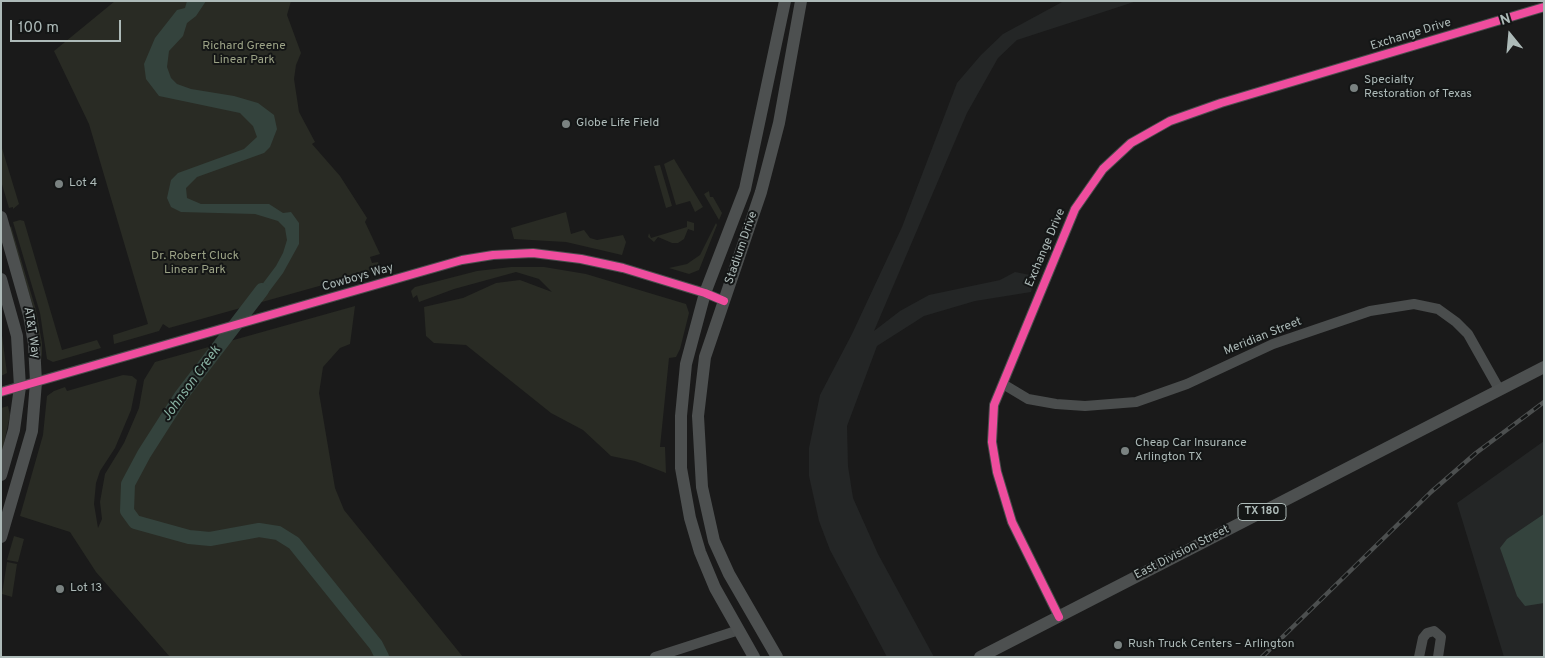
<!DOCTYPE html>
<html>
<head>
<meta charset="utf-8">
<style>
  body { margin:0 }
  #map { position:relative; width:1545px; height:658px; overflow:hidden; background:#1a1a1a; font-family:Overpass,sans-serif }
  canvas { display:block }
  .frame { position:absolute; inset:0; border:2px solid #adbab8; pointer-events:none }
  .north { position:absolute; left:1485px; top:10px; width:50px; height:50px; -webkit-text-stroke:4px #141616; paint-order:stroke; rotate:343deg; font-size:14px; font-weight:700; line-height:20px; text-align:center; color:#adbab8 }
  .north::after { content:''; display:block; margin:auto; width:18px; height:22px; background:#adbab8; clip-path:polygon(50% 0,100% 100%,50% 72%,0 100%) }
  .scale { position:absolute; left:10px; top:20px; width:111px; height:22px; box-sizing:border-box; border:2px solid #adbab8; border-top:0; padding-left:6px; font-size:15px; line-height:18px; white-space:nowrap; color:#adbab8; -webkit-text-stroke:4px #141616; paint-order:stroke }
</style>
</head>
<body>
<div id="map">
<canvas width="1545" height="658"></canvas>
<div class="frame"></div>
<div class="north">N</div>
<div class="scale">100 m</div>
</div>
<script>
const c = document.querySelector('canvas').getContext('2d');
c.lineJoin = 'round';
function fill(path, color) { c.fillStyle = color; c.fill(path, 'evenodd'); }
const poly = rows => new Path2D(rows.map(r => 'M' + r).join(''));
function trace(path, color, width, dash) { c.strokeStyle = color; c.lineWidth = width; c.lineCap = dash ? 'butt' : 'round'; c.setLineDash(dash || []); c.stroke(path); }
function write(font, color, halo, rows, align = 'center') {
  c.font = font + ' Overpass,sans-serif'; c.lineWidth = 4; c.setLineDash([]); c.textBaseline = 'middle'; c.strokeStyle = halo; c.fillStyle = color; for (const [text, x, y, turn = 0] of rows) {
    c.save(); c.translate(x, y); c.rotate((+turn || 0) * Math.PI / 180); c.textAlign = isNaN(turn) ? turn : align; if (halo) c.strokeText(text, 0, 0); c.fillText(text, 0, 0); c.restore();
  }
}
fill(poly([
  [1064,1,1137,1,1017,40,998,58,967,113,874,331,900,311,929,295,1000,280,1015,272,1035,276,1031,292,975,301,924,316,877,346,847,426,848,466,853,498,878,554,934,657,887,657,830,550,819,521,809,476,809,448,820,395,852,334,902,227,957,83,981,55,1003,34],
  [1544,441,1544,657,1504,657,1457,503]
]), '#242626');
fill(poly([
  [115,1,291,1,287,15,301,53,296,65,294,79,299,112,315,142,312,144,340,176,367,218,365,222,380,254,370,257,372,263,378,262,380,269,169,328,163,324,159,331,114,344,113,335,148,324,89,124,54,51],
  [1,145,19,204,13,209,13,207,9,208,1,181],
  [674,159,703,207,695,212,690,201,676,205,664,164],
  [660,165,672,206,666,208,654,166],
  [709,191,710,197,713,197,722,213,719,220,704,194],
  [566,212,571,234,584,230,590,238,597,240,623,235,626,242,622,255,566,242,514,239,511,228],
  [20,220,24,221,62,350,97,340,101,348,53,362,47,359,40,313,13,222],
  [687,221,694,223,694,231,688,229,684,239,678,243,672,243,658,237,654,242,648,237,649,233,651,238,687,227],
  [716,223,717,225,699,270,689,274,669,268,687,264,700,255],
  [11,226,36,310,42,343,42,361,35,313,9,228],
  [511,267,544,267,586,274,686,304,689,313,680,349,676,357,669,358,660,447,665,447,666,473,635,461,611,456,583,430,551,413,466,345,434,343,426,336,424,307,463,298,496,283,520,280,552,292,539,279,516,272,454,289,419,302,417,295,413,298,411,291,415,287,477,271],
  [355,306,350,344,340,348,323,367,319,393,335,488,344,510,463,657,170,657,96,572,70,532,20,516,43,435,47,396,54,391,65,387,67,391,123,375,132,376,137,380,131,410,115,448,100,471,96,483,94,504,98,528,102,519,100,502,105,474,124,443,139,408,144,380,155,362],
  [1,328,7,373,1,376],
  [8,406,10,415,1,458,1,408],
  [14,536,24,539,18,562,7,560],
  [7,562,17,564,12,597,2,594]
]), '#292b24');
fill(poly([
  [187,1,206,1,196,16,187,23,183,36,169,51,167,67,171,78,177,84,191,89,234,96,258,103,274,115,277,129,270,147,264,153,197,177,186,188,187,198,201,204,269,204,283,213,291,212,299,223,299,244,283,273,262,301,246,306,276,266,283,253,287,240,285,228,278,221,255,214,181,212,171,207,167,198,171,180,178,173,244,149,257,137,253,126,240,113,159,96,146,79,144,64,155,38,177,10,185,8],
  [1544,514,1544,603,1525,606,1517,596,1500,548,1507,539]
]), '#34433d');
trace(poly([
  [262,290,181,396,144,454,128,484,127,511,135,522,189,537,210,539,259,530,278,533,294,543,376,645,382,657]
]), '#34433d', 14);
trace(poly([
  [1003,384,1028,399,1056,404,1085,406,1136,402,1187,384,1273,344,1370,311,1414,304,1438,309,1456,322,1468,334,1499,389],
  [1,392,462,260,493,255,533,253,581,259,623,268,705,293,724,301],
  [1059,617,1012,522,997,472,992,442,994,405,1075,209,1103,169,1131,143,1170,121,1221,103,1544,7],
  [655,657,739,630],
  [1419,657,1423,638,1427,633,1434,631,1441,637,1438,657]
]), '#4a4d4d', 10);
trace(poly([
  [1,217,29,315,34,344,36,382,32,431,1,537],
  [1,279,17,336,20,387,14,430,1,475],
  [754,657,715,588,700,552,690,518,681,468,681,416,686,364,705,293,745,189,785,1],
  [777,657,729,574,714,541,702,487,698,416,705,357,761,192,779,123,801,1],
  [980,657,1544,367]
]), '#4d5050', 12);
const rail = poly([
  [1262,657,1431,492,1476,453,1544,402]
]);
trace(rail, '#4c4f4f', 4.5);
trace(rail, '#141616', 2.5, [8]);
trace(poly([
  [1,392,462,260,493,255,533,253,581,259,623,268,705,293,724,301],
  [1059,617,1012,522,997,472,992,442,994,405,1075,209,1103,169,1131,143,1170,121,1221,103,1544,7]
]), '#ef4d9e', 8);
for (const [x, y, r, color] of [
  [1354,88,5,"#7a8281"],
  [566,124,5,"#7a8281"],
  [59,184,5,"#7a8281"],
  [1125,451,5,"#7a8281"],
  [60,589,5,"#7a8281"],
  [1118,645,5,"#7a8281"]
]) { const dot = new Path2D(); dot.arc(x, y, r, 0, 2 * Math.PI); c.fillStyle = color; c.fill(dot); trace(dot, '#141616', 2); }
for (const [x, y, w] of [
  [1262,512,48]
]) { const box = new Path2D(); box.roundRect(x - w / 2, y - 8.5, w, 17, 4); c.fillStyle = '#141616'; c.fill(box); trace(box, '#adbab8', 1); }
write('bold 11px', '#adbab8', null, [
  ["TX 180",1262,512]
]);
write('12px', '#adbab8', '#141616', [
  ["Exchange Drive",1411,35,-17],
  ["Stadium Drive",742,248,-71],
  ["Exchange Drive",1046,248,-67],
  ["Cowboys Way",358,278,-16],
  ["AT&T Way",31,333,81],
  ["Meridian Street",1263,337,-22],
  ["East Division Street",1182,553,-27]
]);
write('12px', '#9ca386', '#141616', [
  ["Richard Greene",244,47],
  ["Linear Park",244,61],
  ["Dr. Robert Cluck",195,257],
  ["Linear Park",195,271]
]);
write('12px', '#adbab8', '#141616', [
  ["Specialty",1364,81],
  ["Restoration of Texas",1364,95],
  ["Globe Life Field",576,124],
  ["Lot 4",69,184],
  ["Cheap Car Insurance",1135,444],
  ["Arlington TX",1135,458],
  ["Lot 13",70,589],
  ["Rush Truck Centers – Arlington",1128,645]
], 'left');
write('italic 14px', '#88b1a2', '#141616', [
  ["Johnson Creek",192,384,-54]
]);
</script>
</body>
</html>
